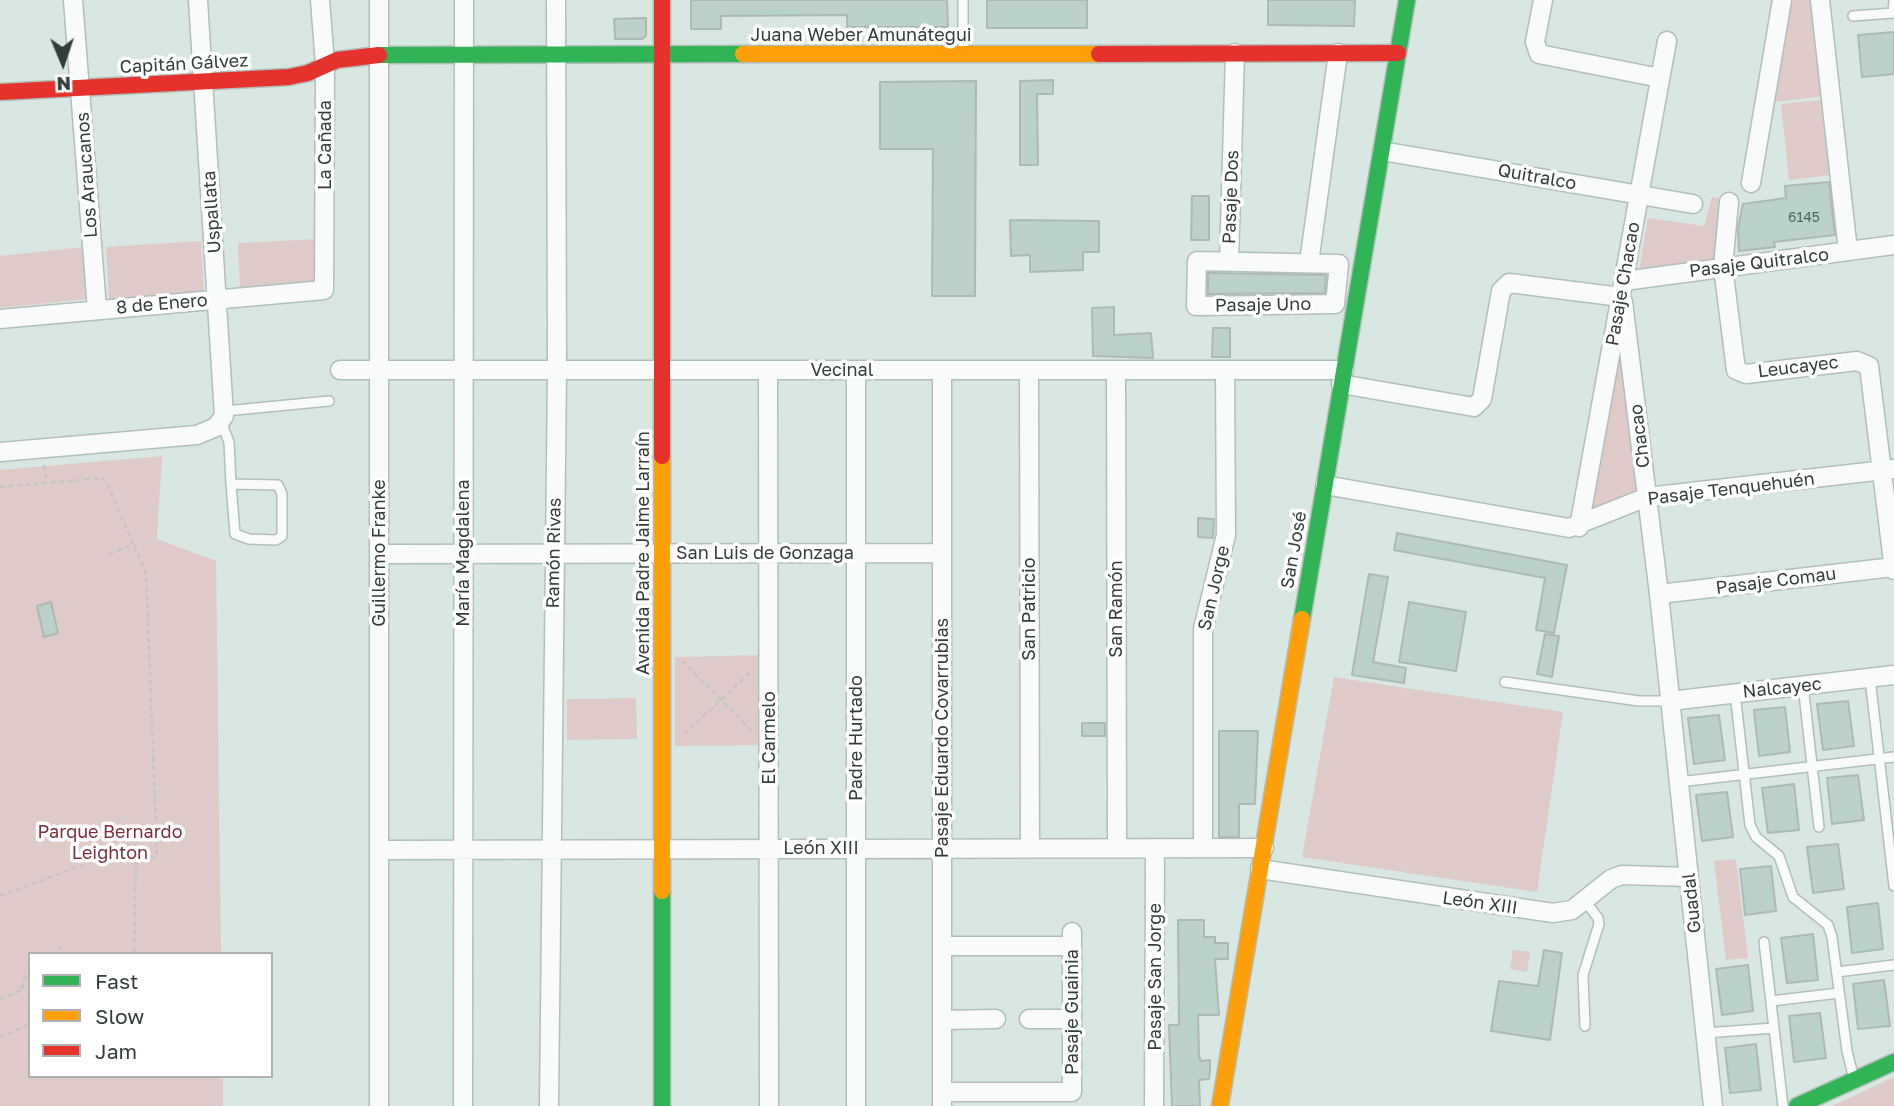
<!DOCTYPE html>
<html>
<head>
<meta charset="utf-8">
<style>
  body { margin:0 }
  #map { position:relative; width:1894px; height:1106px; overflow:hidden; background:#d8e7e2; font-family:"Golos Text",sans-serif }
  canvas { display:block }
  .legend { position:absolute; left:28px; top:952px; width:245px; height:126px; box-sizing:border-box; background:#fff; border:2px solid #adb2b0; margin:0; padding:9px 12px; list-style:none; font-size:21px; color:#333e3a }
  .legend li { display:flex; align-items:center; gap:14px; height:35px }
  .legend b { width:35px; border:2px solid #adb2b0 }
  .north { position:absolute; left:28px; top:28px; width:70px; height:70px; -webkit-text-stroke:5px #fff; paint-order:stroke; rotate:178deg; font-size:19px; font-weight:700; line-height:28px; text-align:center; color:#333e3a }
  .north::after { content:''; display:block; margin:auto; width:24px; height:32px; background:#333e3a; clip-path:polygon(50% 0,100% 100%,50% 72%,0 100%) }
</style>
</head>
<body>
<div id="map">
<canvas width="1894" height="1106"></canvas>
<ul class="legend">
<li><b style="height:9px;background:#30b455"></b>Fast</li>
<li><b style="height:9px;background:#ff9f0a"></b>Slow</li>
<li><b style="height:9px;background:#e5322d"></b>Jam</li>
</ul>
<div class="north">N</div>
</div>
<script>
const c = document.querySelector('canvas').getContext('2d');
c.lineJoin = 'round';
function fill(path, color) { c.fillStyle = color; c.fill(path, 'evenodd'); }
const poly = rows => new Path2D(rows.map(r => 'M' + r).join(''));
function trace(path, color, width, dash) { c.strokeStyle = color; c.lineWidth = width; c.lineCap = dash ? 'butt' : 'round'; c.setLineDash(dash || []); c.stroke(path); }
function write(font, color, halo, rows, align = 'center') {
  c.font = font + ' "Golos Text",sans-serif'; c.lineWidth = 7; c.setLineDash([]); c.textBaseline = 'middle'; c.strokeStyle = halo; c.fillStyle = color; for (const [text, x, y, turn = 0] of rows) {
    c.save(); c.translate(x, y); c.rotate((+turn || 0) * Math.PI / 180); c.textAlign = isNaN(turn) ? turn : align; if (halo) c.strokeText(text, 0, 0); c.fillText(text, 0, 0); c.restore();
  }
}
fill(poly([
  [1790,0,1824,0,1834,95,1775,102],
  [1823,100,1831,175,1789,180,1781,104],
  [1712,197,1728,200,1726,263,1638,276,1648,218,1704,226],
  [318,239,320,286,240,289,238,243],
  [201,241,204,293,109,299,106,247],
  [83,247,88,299,0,308,0,256],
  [1621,310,1641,499,1583,522],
  [162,456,157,539,216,561,221,954,30,954,30,1076,223,1076,223,1106,0,1106,0,470],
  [768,655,769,745,675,746,675,657],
  [1334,677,1563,712,1537,892,1302,857],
  [636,698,637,739,567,740,567,699],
  [1736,859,1748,958,1726,960,1714,861],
  [1513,950,1530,952,1527,972,1510,969],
  [1894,1077,1894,1106,1832,1106]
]), '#dfcaca');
const building = poly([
  [691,0,947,0,948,27,847,27,847,15,721,16,721,29,691,29,691,0],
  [987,0,1087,0,1087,28,987,28,987,0],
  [1268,0,1355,0,1354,26,1268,25,1268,0],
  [646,18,646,36,642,39,615,39,614,19,646,18],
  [1894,32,1894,74,1862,77,1858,35,1894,32],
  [1053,80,1053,94,1037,94,1038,165,1020,165,1020,81,1053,80],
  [976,81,975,296,932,296,933,149,880,149,880,82,976,81],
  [1829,182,1835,235,1774,242,1775,247,1739,251,1738,229,1743,204,1786,198,1785,186,1829,182],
  [1192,196,1209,196,1209,240,1191,240,1192,196],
  [1010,220,1099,221,1099,252,1083,252,1083,270,1030,272,1030,255,1011,256,1010,220],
  [1208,273,1213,273,1326,275,1325,293,1208,294,1208,273],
  [1114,307,1114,335,1151,333,1153,358,1093,356,1092,308,1114,307],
  [1213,328,1230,328,1230,357,1212,357,1213,328],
  [1198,518,1214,519,1213,538,1198,537,1198,518],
  [1397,533,1567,565,1554,633,1536,630,1545,578,1394,550,1397,533],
  [1369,574,1388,577,1373,662,1406,668,1404,683,1352,675,1369,574],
  [51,602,58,633,44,637,37,606,51,602],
  [1409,602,1466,612,1456,671,1399,662,1409,602],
  [1545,634,1559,636,1552,677,1537,674,1545,634],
  [1848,701,1854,746,1823,750,1817,704,1848,701],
  [1785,707,1790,752,1759,756,1754,710,1785,707],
  [1719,715,1725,760,1694,764,1688,718,1719,715],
  [1082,723,1105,723,1105,736,1082,736,1082,723],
  [1219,731,1258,731,1255,804,1239,804,1239,837,1219,837,1219,731],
  [1858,775,1864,820,1832,824,1827,778,1858,775],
  [1794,784,1799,830,1768,833,1762,788,1794,784],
  [1727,792,1733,837,1702,841,1696,795,1727,792],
  [1838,844,1844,889,1813,893,1807,847,1838,844],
  [1771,866,1776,911,1745,915,1740,869,1771,866],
  [1878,903,1883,949,1852,953,1847,907,1878,903],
  [1178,920,1204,920,1204,937,1215,937,1215,943,1228,943,1228,959,1215,959,1219,1015,1198,1015,1199,1056,1201,1061,1210,1060,1210,1071,1209,1079,1199,1080,1200,1106,1172,1106,1169,1025,1179,1025,1178,920],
  [1813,934,1818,980,1787,983,1781,938,1813,934],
  [1544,950,1562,953,1550,1040,1491,1031,1499,981,1538,986,1544,950],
  [1748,965,1753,1011,1722,1015,1716,969,1748,965],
  [1884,980,1890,1026,1858,1029,1853,984,1884,980],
  [1820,1013,1826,1058,1794,1062,1789,1016,1820,1013],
  [1756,1044,1761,1090,1730,1093,1725,1048,1756,1044]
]);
fill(building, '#bcd1ca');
trace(building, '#adb9b5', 2);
const lane = poly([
  [963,0,963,51],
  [1853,16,1893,13,1894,1],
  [225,411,329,401],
  [221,422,229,442,231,484,235,534,249,539,276,540,282,536,282,494,278,485,231,484],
  [1870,678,1894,886],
  [1505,682,1639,701,1670,701],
  [1803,685,1819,827],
  [1735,693,1750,825,1756,837,1779,856,1793,897,1828,925,1832,937,1847,1051,1853,1075],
  [1679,782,1894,757],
  [1585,901,1598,918,1599,924,1583,975,1585,1026],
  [1764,942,1783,1106],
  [1837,972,1894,965],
  [1771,1001,1839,993],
  [1705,1033,1774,1028]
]);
const street = poly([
  [73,0,97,309],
  [379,0,379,1106],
  [1543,0,1535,42,1539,54,1660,78],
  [1820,0,1848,251],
  [1382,151,1693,204],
  [1751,183,1782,0],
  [1729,202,1723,267,1736,370,1746,374,1857,361,1869,366,1894,570],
  [1197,261,1339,264,1335,304,1196,306,1197,261],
  [1229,261,1235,53],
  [1309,263,1338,53],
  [1624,281,1894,245],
  [0,319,324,290,325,64,320,0],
  [340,370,1344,370],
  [768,370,769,1106],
  [856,370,856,1106],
  [942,370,942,1106],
  [1029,370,1030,848],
  [1116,370,1117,848],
  [1341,384,1474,407,1482,399,1501,291,1509,283,1621,297,1623,302,1659,594,1713,1106],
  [0,452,197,435,216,427,224,416,198,0],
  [1325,485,1569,528,1647,497,1894,469],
  [1579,527,1667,41],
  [379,554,942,553],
  [1659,594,1894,567],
  [1670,701,1894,675],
  [1203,848,1203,629,1226,535,1225,370],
  [379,850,1264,848],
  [1260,869,1553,913,1572,910,1611,879,1622,875,1689,877],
  [942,946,1072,946],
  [1029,1019,1072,1019],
  [942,1020,996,1019],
  [942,1092,1072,1092,1072,932],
  [463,1106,464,0],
  [549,1106,557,370,556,0],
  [1154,1106,1155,848]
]);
const fast = poly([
  [379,55,743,54],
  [1302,619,1407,0],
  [662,891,662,1106],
  [1797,1106,1894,1062]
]);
const slow = poly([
  [743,54,1099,54],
  [662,456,662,891],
  [1220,1106,1302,619]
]);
const jam = poly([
  [662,0,662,456],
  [1099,54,1398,53],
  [0,92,289,77,308,73,337,60,379,55]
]);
trace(lane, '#b2beba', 12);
trace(street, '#b2beba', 21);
trace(fast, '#b2beba', 19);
trace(slow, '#b2beba', 19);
trace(jam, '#b2beba', 19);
trace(poly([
  [44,465,47,482],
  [0,487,100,478,106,481,146,573,157,855,136,864,134,954],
  [109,554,134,544],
  [682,661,752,731],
  [684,734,751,672],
  [131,846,132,858,139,861],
  [0,896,124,850,134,841,156,838],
  [50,954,62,947],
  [0,999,22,990,25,975,30,971],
  [0,1037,30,1024]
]), '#c2c6c4', 2.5, [5, 3.5]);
trace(lane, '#f9fbfb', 9);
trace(street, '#f9fbfb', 18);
trace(fast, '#30b455', 16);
trace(slow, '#ff9f0a', 16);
trace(jam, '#e5322d', 16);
write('14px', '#56645f', null, [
  ["6145",1804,218]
]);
write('18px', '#333e3a', '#fff', [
  ["Juana Weber Amunátegui",861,35],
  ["Capitán Gálvez",184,64,-3],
  ["La Cañada",325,145,-90],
  ["Los Araucanos",87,175,-94],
  ["Quitralco",1537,177,10],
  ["Pasaje Dos",1231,197,-88],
  ["Uspallata",212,212,-94],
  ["Pasaje Quitralco",1759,263,-7],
  ["Pasaje Chacao",1623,284,-80],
  ["8 de Enero",162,304,-5],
  ["Pasaje Uno",1263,305,-1],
  ["Leucayec",1798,367,-7],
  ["Vecinal",842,370],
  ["Chacao",1640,436,-97],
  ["Pasaje Tenquehuén",1731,489,-7],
  ["San José",1294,550,-80],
  ["Guillermo Franke",379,553,-90],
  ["María Magdalena",463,553,-90],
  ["Ramón Rivas",554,553,-89],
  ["Avenida Padre Jaime Larraín",643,553,-90],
  ["San Luis de Gonzaga",765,553],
  ["Pasaje Comau",1776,581,-7],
  ["San Jorge",1214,588,-77],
  ["San Patricio",1029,609,-90],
  ["San Ramón",1116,609,-90],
  ["Nalcayec",1782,688,-6],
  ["El Carmelo",769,738,-90],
  ["Padre Hurtado",856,738,-90],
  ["Pasaje Eduardo Covarrubias",942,738,-90],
  ["León XIII",821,848],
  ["León XIII",1480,903,8],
  ["Guadal",1692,903,-96],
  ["Pasaje San Jorge",1155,977,-90],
  ["Pasaje Guainia",1072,1012,-90]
]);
write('18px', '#7d2e3c', '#fff', [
  ["Parque Bernardo",110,832],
  ["Leighton",110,853]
]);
</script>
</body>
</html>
